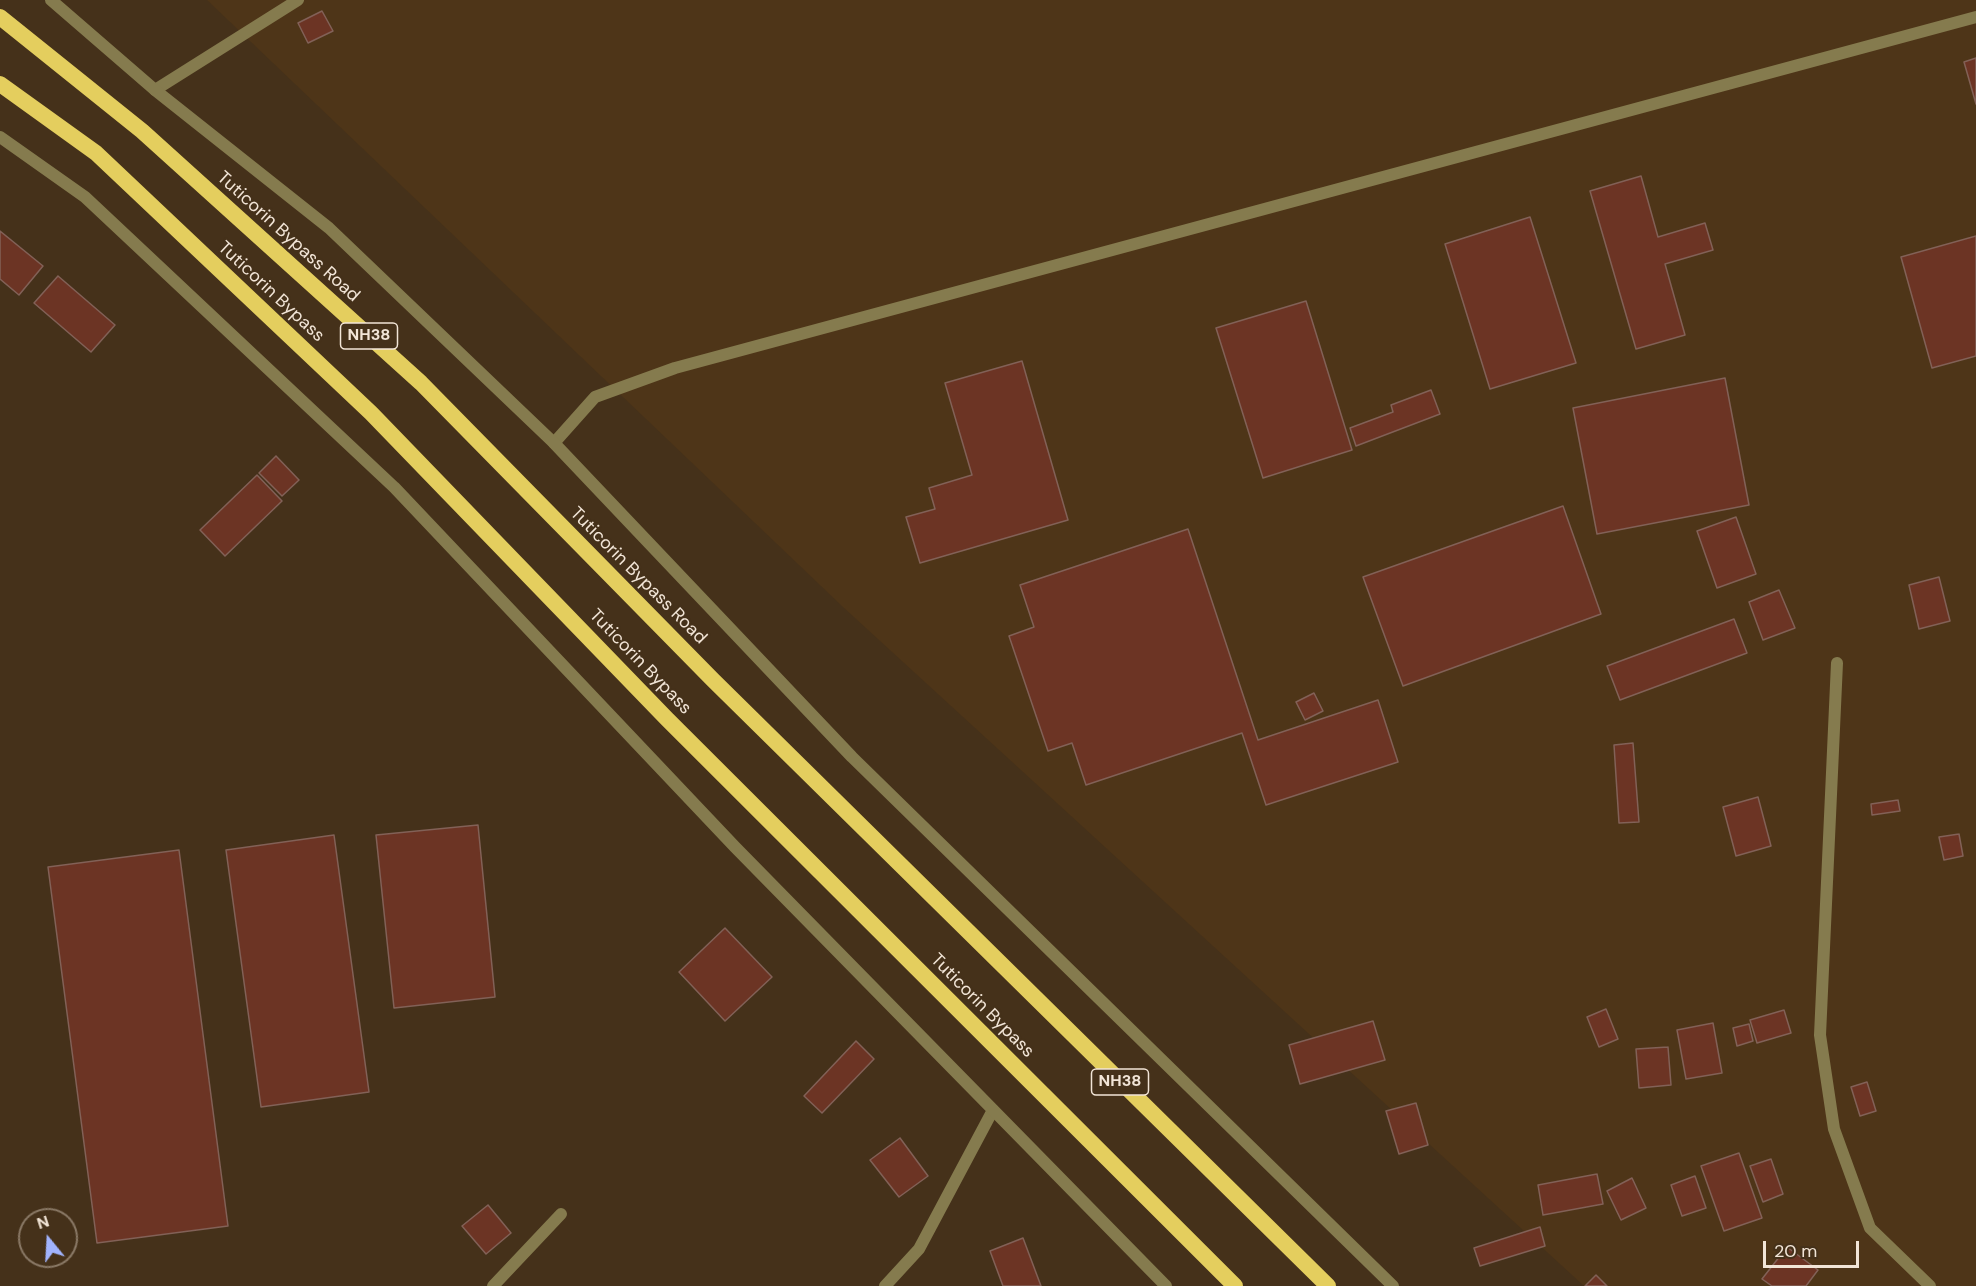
<!DOCTYPE html>
<html>
<head>
<meta charset="utf-8">
<style>
  body { margin:0 }
  #map { position:relative; width:1976px; height:1286px; overflow:hidden; background:#45311a; font-family:"DM Sans",sans-serif }
  canvas { display:block }
  .north { position:absolute; left:18px; top:1208px; width:60px; height:60px; box-sizing:border-box; background:#45311a; border:2px solid #8a7966; border-radius:50%; rotate:342deg; font-size:16px; font-weight:700; line-height:24px; text-align:center; color:#f2e5d7 }
  .north::after { content:''; display:block; margin:auto; width:21px; height:27px; background:#a1b3fd; clip-path:polygon(50% 0,100% 100%,50% 72%,0 100%) }
  .scale { position:absolute; left:1763px; top:1241px; width:96px; height:27px; box-sizing:border-box; border:3px solid #f2e5d7; border-top:0; padding-left:8px; font-size:18px; line-height:21px; white-space:nowrap; color:#f2e5d7; -webkit-text-stroke:4px #45311a; paint-order:stroke }
</style>
</head>
<body>
<div id="map">
<canvas width="1976" height="1286"></canvas>
<div class="north">N</div>
<div class="scale">20 m</div>
</div>
<script>
const c = document.querySelector('canvas').getContext('2d');
c.lineJoin = 'round';
function fill(path, color) { c.fillStyle = color; c.fill(path, 'evenodd'); }
const poly = rows => new Path2D(rows.map(r => 'M' + r).join(''));
function trace(path, color, width, dash) { c.strokeStyle = color; c.lineWidth = width; c.lineCap = dash ? 'butt' : 'round'; c.setLineDash(dash || []); c.stroke(path); }
function write(font, color, halo, rows, align = 'center') {
  c.font = font + ' "DM Sans",sans-serif'; c.lineWidth = 4.5; c.setLineDash([]); c.textBaseline = 'middle'; c.strokeStyle = halo; c.fillStyle = color; for (const [text, x, y, turn = 0] of rows) {
    c.save(); c.translate(x, y); c.rotate((+turn || 0) * Math.PI / 180); c.textAlign = isNaN(turn) ? turn : align; if (halo) c.strokeText(text, 0, 0); c.fillText(text, 0, 0); c.restore();
  }
}
fill(poly([
  [207,0,1976,0,1976,1286,1584,1286,843,607]
]), '#4e3518');
const building = poly([
  [322,11,333,31,308,43,298,23,322,11],
  [1976,58,1976,104,1964,62,1976,58],
  [1641,176,1658,237,1705,223,1713,250,1665,264,1685,335,1636,349,1590,191,1641,176],
  [1530,217,1576,363,1490,389,1445,244,1530,217],
  [0,231,43,266,19,295,0,279,0,231],
  [1976,236,1976,356,1932,368,1901,257,1976,236],
  [58,276,115,325,91,352,34,303,58,276],
  [1306,301,1352,450,1263,478,1216,328,1306,301],
  [1022,361,1068,520,920,563,906,517,935,509,929,488,972,475,945,383,1022,361],
  [1725,378,1749,505,1597,534,1573,408,1725,378],
  [1431,390,1440,414,1356,446,1350,428,1393,412,1391,405,1431,390],
  [276,456,299,480,282,496,259,473,276,456],
  [257,475,282,501,225,556,200,530,257,475],
  [1563,506,1601,614,1403,686,1363,577,1563,506],
  [1736,517,1756,574,1717,588,1697,531,1736,517],
  [1188,529,1258,740,1378,700,1398,762,1266,805,1242,733,1086,785,1072,743,1048,751,1009,636,1034,627,1020,585,1188,529],
  [1939,577,1950,621,1919,629,1909,585,1939,577],
  [1779,590,1795,628,1763,640,1749,602,1779,590],
  [1734,619,1747,653,1620,700,1607,666,1734,619],
  [1314,693,1323,711,1305,720,1296,702,1314,693],
  [1633,743,1639,822,1619,823,1614,745,1633,743],
  [1758,797,1771,846,1736,856,1723,807,1758,797],
  [1898,800,1900,811,1872,815,1871,804,1898,800],
  [478,825,495,997,394,1008,376,835,478,825],
  [1959,834,1963,856,1944,860,1939,837,1959,834],
  [334,835,369,1092,261,1107,226,850,334,835],
  [179,850,228,1226,97,1243,48,867,179,850],
  [725,928,772,977,725,1021,679,972,725,928],
  [1606,1009,1618,1039,1599,1047,1587,1017,1606,1009],
  [1784,1010,1791,1033,1757,1043,1750,1020,1784,1010],
  [1373,1021,1385,1060,1300,1084,1289,1045,1373,1021],
  [1713,1023,1722,1073,1686,1079,1677,1030,1713,1023],
  [1749,1024,1753,1041,1737,1046,1733,1028,1749,1024],
  [856,1041,874,1059,822,1113,804,1096,856,1041],
  [1668,1047,1671,1085,1639,1088,1636,1049,1668,1047],
  [1867,1082,1876,1111,1860,1116,1851,1087,1867,1082],
  [1416,1103,1428,1145,1399,1154,1386,1111,1416,1103],
  [900,1138,928,1176,899,1197,870,1160,900,1138],
  [1739,1153,1762,1218,1724,1231,1701,1166,1739,1153],
  [1771,1159,1783,1194,1763,1202,1750,1166,1771,1159],
  [1597,1174,1603,1204,1543,1215,1538,1185,1597,1174],
  [1695,1176,1706,1208,1682,1216,1671,1185,1695,1176],
  [1632,1178,1646,1208,1621,1220,1607,1191,1632,1178],
  [488,1205,511,1233,486,1254,462,1226,488,1205],
  [1540,1227,1545,1246,1480,1266,1474,1248,1540,1227],
  [1023,1238,1041,1286,1003,1286,990,1251,1023,1238],
  [1787,1247,1818,1270,1806,1286,1772,1286,1762,1279,1787,1247],
  [1596,1275,1607,1286,1585,1286,1596,1275]
]);
fill(building, '#6c3424');
trace(building, '#826157', 1.5);
trace(poly([
  [155,90,298,0],
  [554,443,595,397,675,368,1976,17],
  [1837,663,1820,1035,1834,1129,1870,1228,1930,1286],
  [493,1286,561,1214],
  [885,1286,919,1249,993,1110]
]), '#857b4e', 12);
trace(poly([
  [51,0,155,90,329,228,554,443,852,757,1393,1286],
  [0,137,85,197,394,487,735,847,1166,1286]
]), '#857b4e', 12);
trace(poly([
  [0,17,142,131,421,383,713,680,1328,1286],
  [0,84,96,153,371,413,667,719,1235,1286]
]), '#e4ce5e', 16);
for (const [x, y, w] of [
  [369,336,57],
  [1120,1082,57]
]) { const box = new Path2D(); box.roundRect(x - w / 2, y - 13, w, 26, 4.5); c.fillStyle = '#45311a'; c.fill(box); trace(box, '#f2e5d7', 1.5); }
write('bold 16px', '#f2e5d7', null, [
  ["NH38",369,336],
  ["NH38",1120,1082]
]);
write('18px', '#f2e5d7', '#45311a', [
  ["Tuticorin Bypass Road",288,237,42],
  ["Tuticorin Bypass",271,292,43],
  ["Tuticorin Bypass Road",638,576,45],
  ["Tuticorin Bypass",640,662,46],
  ["Tuticorin Bypass",982,1006,45]
]);
</script>
</body>
</html>
